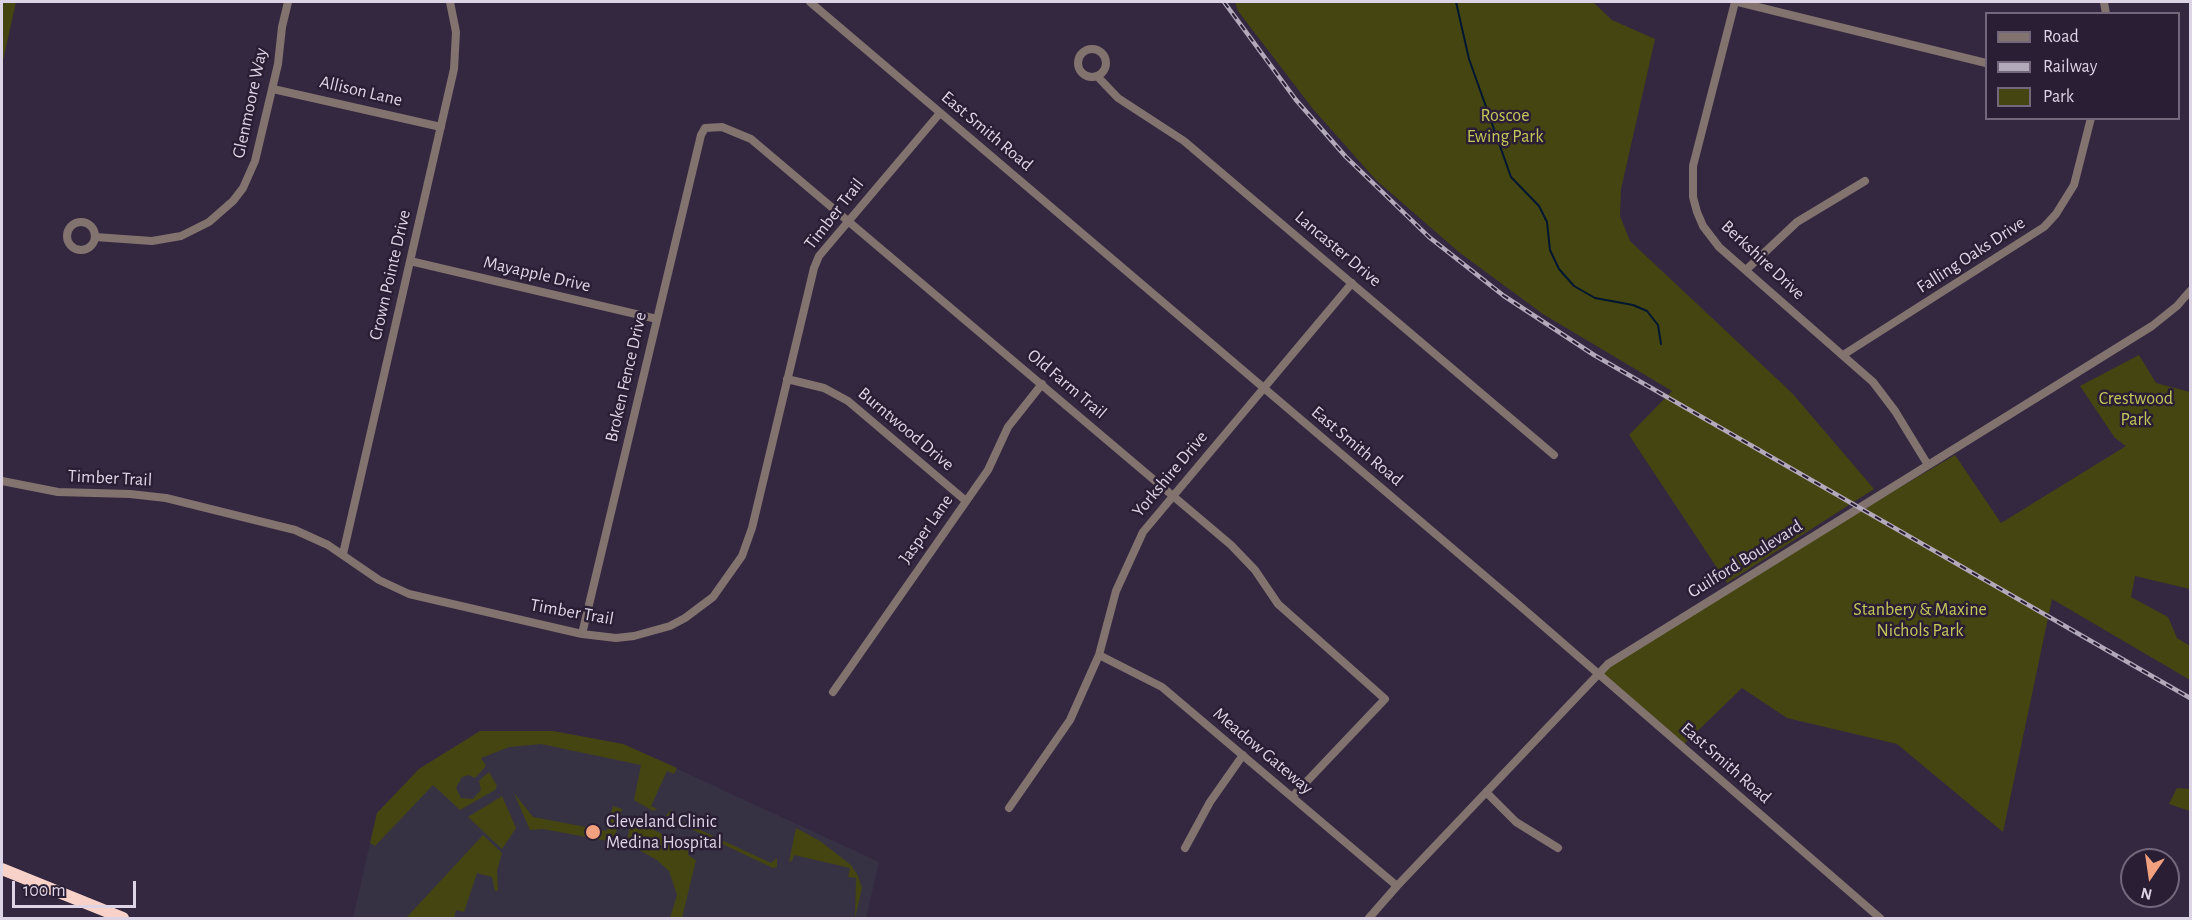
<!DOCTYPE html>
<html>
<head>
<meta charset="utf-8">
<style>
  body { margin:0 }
  #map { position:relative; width:2192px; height:920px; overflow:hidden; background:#342840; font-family:"Alegreya Sans",sans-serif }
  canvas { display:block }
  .frame { position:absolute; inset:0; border:3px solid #ddd5e5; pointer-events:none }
  .legend { position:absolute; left:1985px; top:12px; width:195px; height:108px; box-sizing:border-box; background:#2a1e35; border:2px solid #72677b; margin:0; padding:8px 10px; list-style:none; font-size:18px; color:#ddd5e5 }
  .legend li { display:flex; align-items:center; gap:12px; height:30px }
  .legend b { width:30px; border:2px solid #72677b }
  .north { position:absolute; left:2120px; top:848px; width:60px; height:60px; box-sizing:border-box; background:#2a1e35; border:2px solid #72677b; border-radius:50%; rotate:193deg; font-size:16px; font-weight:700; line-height:24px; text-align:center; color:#ddd5e5 }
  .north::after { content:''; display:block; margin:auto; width:21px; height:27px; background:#f2a17e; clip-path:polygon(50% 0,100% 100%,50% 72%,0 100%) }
  .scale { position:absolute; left:12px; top:881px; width:124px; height:27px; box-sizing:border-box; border:3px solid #ddd5e5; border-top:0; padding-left:8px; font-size:18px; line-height:21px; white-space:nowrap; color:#ddd5e5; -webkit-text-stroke:4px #2a1e35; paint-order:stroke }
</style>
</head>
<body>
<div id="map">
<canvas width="2192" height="920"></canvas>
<div class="frame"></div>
<ul class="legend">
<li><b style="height:8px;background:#82736f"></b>Road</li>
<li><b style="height:8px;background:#b2a9bb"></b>Railway</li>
<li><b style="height:16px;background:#454511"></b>Park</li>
</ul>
<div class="north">N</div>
<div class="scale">100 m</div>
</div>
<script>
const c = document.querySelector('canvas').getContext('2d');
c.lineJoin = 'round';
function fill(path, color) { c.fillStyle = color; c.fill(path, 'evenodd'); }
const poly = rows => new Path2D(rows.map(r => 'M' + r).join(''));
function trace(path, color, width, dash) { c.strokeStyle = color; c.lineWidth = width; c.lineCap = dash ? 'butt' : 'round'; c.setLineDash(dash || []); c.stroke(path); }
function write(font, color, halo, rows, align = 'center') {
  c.font = font + ' "Alegreya Sans",sans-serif'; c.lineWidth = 5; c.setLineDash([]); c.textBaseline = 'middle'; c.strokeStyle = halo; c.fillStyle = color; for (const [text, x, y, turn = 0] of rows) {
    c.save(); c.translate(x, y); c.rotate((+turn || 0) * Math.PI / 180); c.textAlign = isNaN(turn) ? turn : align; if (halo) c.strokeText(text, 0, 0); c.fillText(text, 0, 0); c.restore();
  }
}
fill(poly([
  [480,731,553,731,623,744,879,862,866,918,353,918,377,813,419,769]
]), '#373243');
fill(poly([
  [2,2,16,2,2,65],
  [1235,2,1593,2,1612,20,1655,39,1621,189,1620,216,1630,241,1792,393,1874,489,1727,583,1629,435,1672,391,1543,314,1460,253,1376,180,1313,109,1238,11],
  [2139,355,2156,383,2190,392,2190,589,2135,576,2131,597,2168,617,2177,638,2190,646,2190,680,2052,599,2003,832,1897,744,1787,718,1742,688,1683,745,1600,673,1812,539,1955,455,2001,523,2126,446,2115,438,2080,386],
  [480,731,553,731,623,744,677,768,674,774,667,771,651,806,657,809,653,811,634,800,641,765,541,744,509,747,481,758,486,766,475,778,469,775,462,777,456,788,461,798,473,799,481,790,479,781,489,772,497,786,495,790,460,810,433,785,375,846,370,843,377,813,419,769],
  [2177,788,2190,789,2190,811,2169,804],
  [514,793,533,817,607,831,613,806,622,809,615,837,608,841,543,829,530,830],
  [502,796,516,828,502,849,468,817],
  [672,809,670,816,771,863,777,858,777,867,773,868,670,819,666,815],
  [634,817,641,820,642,824,684,845,688,838,698,844,698,846,689,846,688,855,696,860,682,918,670,918,677,895,669,871,657,860,627,843,631,818],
  [796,828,820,841,851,865,858,876,862,888,855,918,856,878,848,877,850,868,794,855,792,861,789,862],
  [483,835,502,853,497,871,498,891,495,891,492,877,477,873,464,912,456,910,454,918,402,918,407,917]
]), '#454511');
trace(poly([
  [1456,2,1469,59,1511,177,1539,206,1547,222,1550,250,1559,269,1574,286,1595,298,1633,305,1647,311,1658,325,1661,344]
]), '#011631', 2);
trace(poly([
  [810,2,1519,605,1880,918],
  [1735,2,1693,166,1693,197,1697,212,1703,226,1719,247,1873,382,1895,411,1928,465],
  [1738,2,1986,63],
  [2104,2,2106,14],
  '1078 63a14 14 0 1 1 28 0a14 14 0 1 1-28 0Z',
  [1097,76,1118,98,1184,141,1554,455],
  [273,89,441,127],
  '67 236a14 14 0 1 1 28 0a14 14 0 1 1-28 0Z',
  [95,237,152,241,181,236,209,222,233,201,243,188,255,161,278,64,282,27,288,2],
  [410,261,657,319],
  [1746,270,1797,222,1865,181],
  [1843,355,2044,227,2056,214,2074,185,2091,118],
  [787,379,824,388,848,401,966,501],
  [2,481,58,492,130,494,166,498,295,530,328,545,379,580,409,594,582,634,616,638,634,636,670,626,685,618,713,597,742,556,752,528,814,268,819,256,940,113],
  [343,554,454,69,456,32,450,2],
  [582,634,701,135,705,128,722,127,751,139,1231,545,1255,570,1278,604,1385,699,1292,797],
  [1099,655,1162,687,1397,886],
  [833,692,988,470,1008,427,1042,384],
  [1486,792,1516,822,1558,848],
  [1009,808,1070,720,1099,655,1116,591,1143,532,1352,283],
  [1185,848,1210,802,1243,755],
  [1369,918,1397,886,1608,664,2152,326,2177,306,2190,291]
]), '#82736f', 8);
trace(poly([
  [2,869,123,918]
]), '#f8d2c9', 12);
const rail = poly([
  [1224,2,1296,100,1346,157,1429,237,1504,296,1594,355,2190,698]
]);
trace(rail, '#b2a9bb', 4.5);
trace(rail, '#2a1e35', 2, [7]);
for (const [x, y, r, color] of [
  [593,832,8,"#f2a17e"]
]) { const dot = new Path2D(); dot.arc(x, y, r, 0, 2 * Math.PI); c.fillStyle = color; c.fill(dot); trace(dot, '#2a1e35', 2); }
write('18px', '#ddd5e5', '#2a1e35', [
  ["Allison Lane",361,91,13],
  ["Glenmoore Way",250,103,-78],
  ["East Smith Road",987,131,40],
  ["Timber Trail",834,214,-52],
  ["Lancaster Drive",1338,249,40],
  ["Falling Oaks Drive",1971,255,-33],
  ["Berkshire Drive",1763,260,43],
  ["Mayapple Drive",537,274,13],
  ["Crown Pointe Drive",390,275,-77],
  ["Broken Fence Drive",626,377,-77],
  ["Old Farm Trail",1067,384,40],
  ["Burntwood Drive",906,429,40],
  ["East Smith Road",1357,446,40],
  ["Yorkshire Drive",1170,474,-50],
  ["Timber Trail",110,478,3],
  ["Jasper Lane",926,529,-55],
  ["Guilford Boulevard",1745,559,-32],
  ["Timber Trail",572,612,10],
  ["Meadow Gateway",1263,751,40],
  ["East Smith Road",1726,763,41]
]);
write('18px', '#c5c75a', '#2a1e35', [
  ["Roscoe",1505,116],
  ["Ewing Park",1505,137],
  ["Crestwood",2136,399],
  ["Park",2136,420],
  ["Stanbery & Maxine",1920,610],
  ["Nichols Park",1920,631]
]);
write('18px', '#ddd5e5', '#2a1e35', [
  ["Cleveland Clinic",606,822],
  ["Medina Hospital",606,843]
], 'left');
</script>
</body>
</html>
